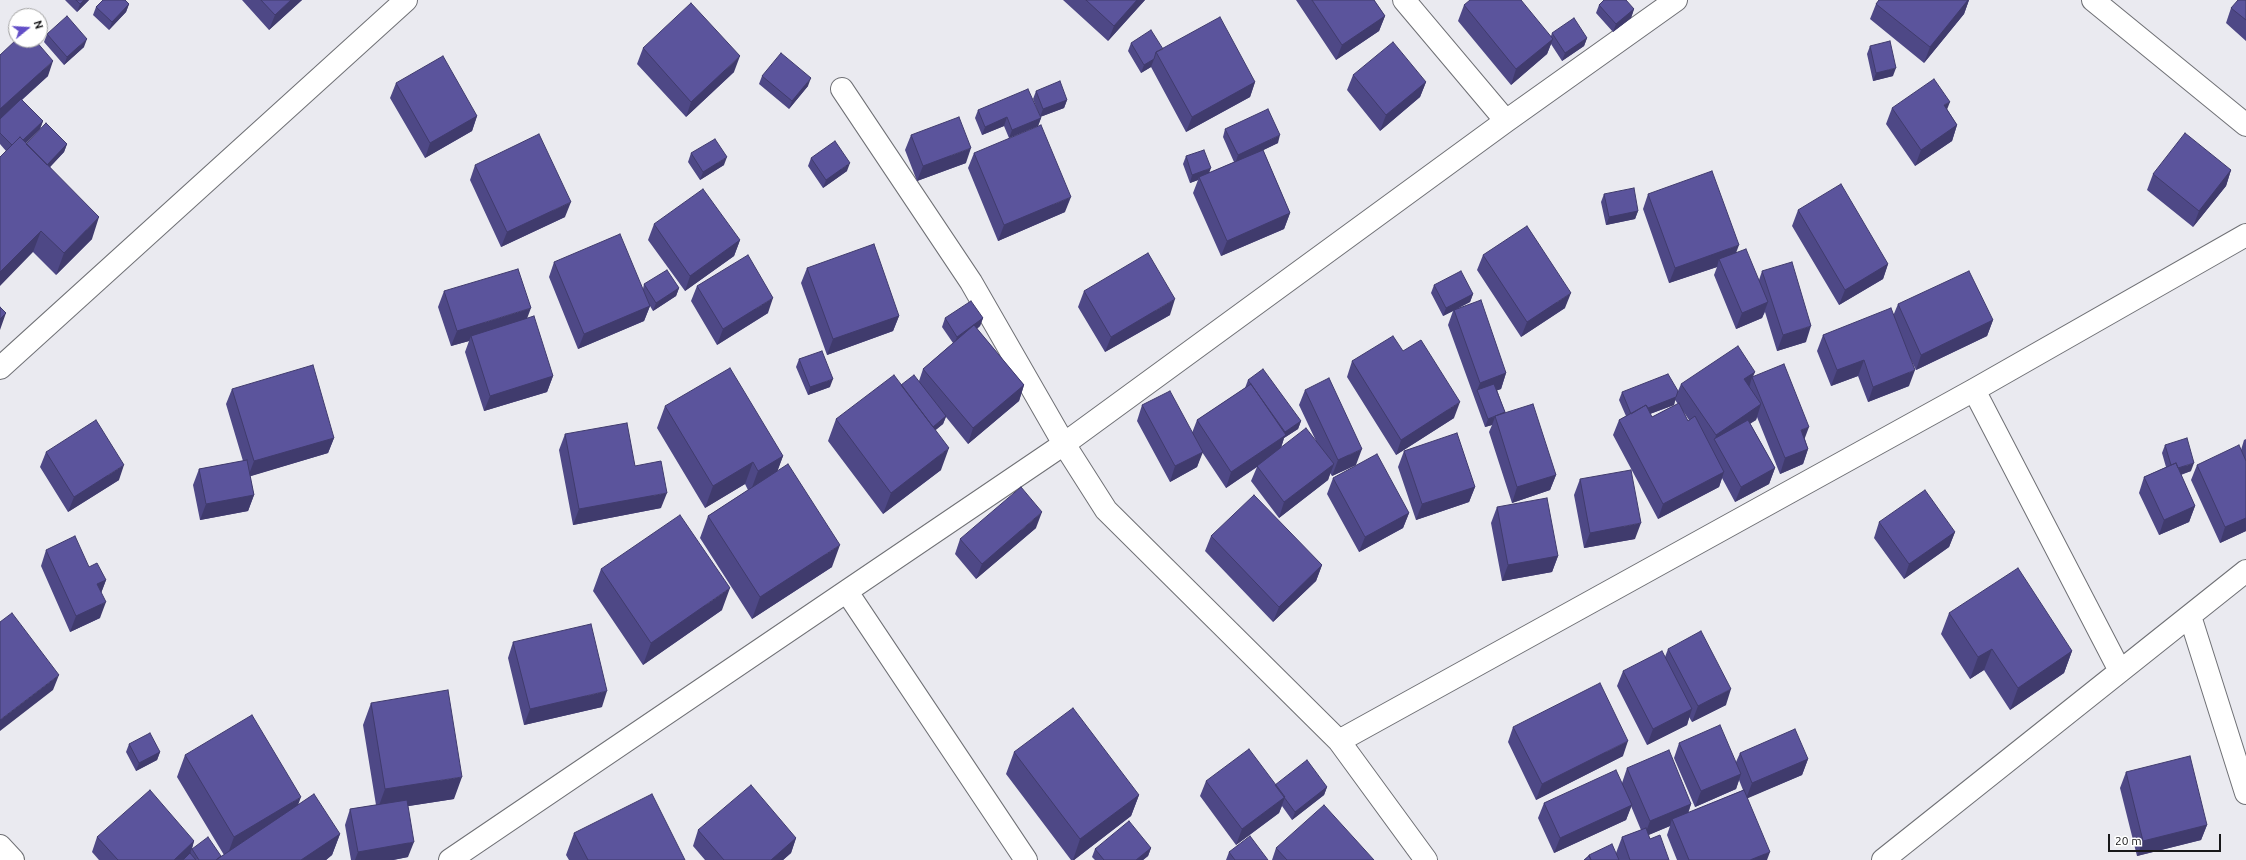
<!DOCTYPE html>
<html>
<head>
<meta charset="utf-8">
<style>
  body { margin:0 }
  #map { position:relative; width:2246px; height:860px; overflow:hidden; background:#eaeaf0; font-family:Ubuntu,sans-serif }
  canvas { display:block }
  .north { position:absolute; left:8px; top:8px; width:40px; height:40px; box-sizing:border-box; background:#fff; border:1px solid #a3a3a3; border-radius:50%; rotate:72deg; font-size:11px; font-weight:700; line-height:16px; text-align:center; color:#18181a }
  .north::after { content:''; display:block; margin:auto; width:14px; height:18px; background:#624ec7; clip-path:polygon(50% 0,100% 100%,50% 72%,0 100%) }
  .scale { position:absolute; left:2108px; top:834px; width:113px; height:18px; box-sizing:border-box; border:2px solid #18181a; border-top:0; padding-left:5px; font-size:12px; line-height:14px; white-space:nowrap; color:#18181a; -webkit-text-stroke:3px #fff; paint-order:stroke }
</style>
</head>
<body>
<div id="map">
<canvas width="2246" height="860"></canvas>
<div class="north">N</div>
<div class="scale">20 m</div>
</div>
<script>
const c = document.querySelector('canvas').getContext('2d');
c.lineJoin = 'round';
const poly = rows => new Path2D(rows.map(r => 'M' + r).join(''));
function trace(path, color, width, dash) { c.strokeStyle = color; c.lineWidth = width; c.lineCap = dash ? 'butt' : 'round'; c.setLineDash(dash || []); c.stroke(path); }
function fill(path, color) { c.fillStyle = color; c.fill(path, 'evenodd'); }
const street = poly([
  [1404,0,1506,121],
  [2093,0,2246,125],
  [842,89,971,282,1064,444,1106,510,1339,741,1426,860],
  [0,368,406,0],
  [1974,390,2120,671],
  [847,592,1026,860],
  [2190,616,2246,793],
  [1339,741,1974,390,2246,235],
  [0,846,13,860],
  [450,860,1064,444,1506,121,1676,0],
  [1883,860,2246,571]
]);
trace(street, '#6f7075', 24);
trace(street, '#fff', 22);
fill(poly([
  [65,0,89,0,77,12],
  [242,0,302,0,269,30],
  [1063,0,1145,0,1108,41],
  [1296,0,1374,0,1385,16,1379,31,1336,60],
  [1879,0,1969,0,1964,14,1924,63,1870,19,1876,4],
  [2246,0,2246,41,2226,23,2231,8],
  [129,4,126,12,109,30,93,15,96,7],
  [1464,5,1551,36,1552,33,1587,38,1584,46,1562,61,1551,44,1547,54,1511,85,1458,21],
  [1599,5,1634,9,1631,18,1613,32,1596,13],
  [47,34,84,47,64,65,44,42],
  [1131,43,1255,82,1250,97,1186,132,1151,67,1141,73,1128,51],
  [1870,46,1893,76,1873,81,1867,54],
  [643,48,734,72,686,117,637,64],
  [0,55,48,76,22,100,43,121,40,129,26,143,26,144,67,144,64,152,50,167,92,239,56,275,33,252,6,151,0,144],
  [1353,75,1426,82,1420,97,1380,131,1347,90],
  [762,76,808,86,789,109,759,84],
  [396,83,477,116,472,131,425,158,390,98],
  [1036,91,1067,100,1064,108,1040,117,1033,99],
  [1892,108,1947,109,1957,125,1952,141,1915,166,1886,124],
  [978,110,1041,118,1038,126,1009,138,1004,126,982,135,975,118],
  [1225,129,1278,143,1263,150,1290,213,1284,229,1221,256,1193,193,1198,180,1190,183,1183,164,1186,156,1209,173,1234,162,1223,137],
  [911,135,966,163,917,181,905,150],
  [691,153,724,165,700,180,688,162],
  [974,153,1065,212,998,241,968,168],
  [811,158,847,171,823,188,808,166],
  [475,165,565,217,501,247,470,180],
  [2231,170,2226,186,2193,227,2147,190,2153,174],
  [1604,194,1638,211,1635,219,1606,225,1601,202],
  [1648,194,1736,253,1759,280,1762,271,1806,342,1777,351,1765,312,1762,318,1736,329,1714,275,1717,267,1669,283,1643,209],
  [1798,210,1888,264,1883,279,1839,305,1792,226],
  [654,224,740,240,734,256,685,291,648,240],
  [1483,255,1565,308,1521,337,1477,270],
  [554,262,643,289,644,284,679,288,676,296,653,311,650,306,644,321,578,349,549,277],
  [807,268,899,316,893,331,827,355,801,283],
  [1434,285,1473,294,1470,302,1459,308,1506,373,1501,389,1497,390,1505,412,1556,475,1550,490,1512,503,1489,432,1492,425,1485,427,1448,325,1453,311,1443,316,1431,293],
  [697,286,768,313,717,345,691,301],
  [444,291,553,376,547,392,484,411,465,352,469,341,451,346,438,307],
  [1084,291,1170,315,1105,352,1078,307],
  [1898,304,1993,320,1987,336,1916,370,1909,356,1909,386,1868,402,1858,376,1831,386,1817,351,1823,335,1893,316],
  [945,318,983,318,980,326,977,329,1024,385,1019,401,968,444,946,417,943,424,935,430,941,470,883,514,828,441,836,419,901,385,919,381,923,369,953,343,942,327],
  [1403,351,1454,418,1396,455,1347,377,1352,361],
  [799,359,830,387,808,395,796,367],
  [1755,372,1753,377,1805,439,1808,449,1803,464,1780,474,1757,417,1756,420,1750,423,1775,468,1769,484,1735,502,1722,478,1719,487,1658,519,1613,435,1619,420,1626,416,1619,400,1622,392,1678,391,1681,384],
  [1675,400,1678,404,1652,417,1650,414,1674,405],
  [1683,411,1689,420,1688,421],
  [1248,380,1301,421,1298,429,1284,438,1281,448,1316,441,1299,405,1305,390,1356,465,1332,476,1330,473,1328,480,1279,518,1251,481,1257,467,1226,488,1202,452,1197,467,1170,482,1137,421,1142,405,1192,433,1197,420,1245,388],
  [232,389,334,438,328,453,250,476,254,495,248,511,200,520,193,485,199,469,243,461,226,404],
  [665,406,783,456,777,471,832,567,752,619,700,538,708,516,748,490,745,484,705,508,657,428],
  [565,434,635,466,661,508,573,525,559,450],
  [2246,439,2246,531,2220,543,2191,480,2197,465,2241,450,2244,440],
  [2165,445,2191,471,2181,475,2195,506,2189,522,2159,535,2139,493,2144,477,2166,467,2162,453],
  [1404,451,1475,487,1469,502,1416,520,1398,467],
  [46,452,119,480,68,512,40,467],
  [1333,478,1409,513,1403,528,1359,552,1327,494],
  [1580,479,1635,539,1584,548,1574,495],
  [1497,507,1558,556,1552,572,1502,581,1491,523],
  [1879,522,1955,532,1949,547,1904,579,1874,538],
  [1036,528,976,579,955,554,960,539],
  [1211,536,1322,565,1316,581,1273,622,1205,551],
  [46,550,89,567,106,580,101,593,100,618,70,632,41,566],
  [601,569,722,610,643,665,593,591],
  [1949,613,2072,651,2064,673,2010,710,1984,670,1970,679,1941,634],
  [513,642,602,707,524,725,508,658],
  [1668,649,1726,705,1692,722,1689,717,1687,725,1647,745,1617,686,1623,671,1665,657],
  [371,703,454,799,408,806,408,857,393,860,351,860,345,825,350,809,376,805,363,725],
  [1513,727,1623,756,1536,800,1508,742],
  [1679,743,1736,762,1740,753,1808,759,1802,775,1747,798,1767,860,1677,860,1667,835,1670,826,1648,835,1650,839,1669,860,1584,860,1589,855,1616,853,1622,837,1641,830,1631,806,1626,820,1554,853,1538,818,1544,803,1622,783,1627,768,1691,804,1688,813,1743,790,1739,780,1736,789,1695,807,1674,758],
  [129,744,160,752,157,760,136,771,126,752],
  [1014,752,1139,795,1131,816,1074,860,1071,860,1006,774],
  [185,755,298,805,340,834,332,855,326,860,99,860,92,852,97,837,194,841,192,849,221,856,224,855,177,777],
  [2126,772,2207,825,2201,840,2137,856,2120,788],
  [1206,781,1275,785,1327,787,1324,795,1292,820,1282,806,1279,813,1236,845,1200,796],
  [698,830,796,838,791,853,783,860,705,860,693,846],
  [574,833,685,860,569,860,566,855],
  [1151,848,1148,856,1143,860,1095,860,1092,857,1095,849],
  [1276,848,1374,860,1272,860],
  [1229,852,1268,860,1226,860]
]), '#4e4886');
fill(poly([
  [84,0,89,0,77,12,80,4],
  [291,0,302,0,269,30,275,15],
  [1137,0,1145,0,1108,41,1114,26],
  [1968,0,1969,0,1964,14,1924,63,1930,47],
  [129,4,126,12,109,30,112,22],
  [1634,9,1631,18,1613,32,1616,24],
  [1385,16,1379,31,1336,60,1342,45],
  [1587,38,1584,46,1562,61,1565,53],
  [87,39,84,47,64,65,67,57],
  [1553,39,1547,54,1511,85,1516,69],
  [740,56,734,72,686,117,691,102],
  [1154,59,1151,67,1141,73,1144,65],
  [53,61,48,76,0,119,0,109],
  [1896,68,1893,76,1873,81,1876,73],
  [811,78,808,86,789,109,792,101],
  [1255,82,1250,97,1186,132,1192,117],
  [1426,82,1420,97,1380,131,1386,115],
  [1067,100,1064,108,1040,117,1043,109],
  [1950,102,1944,117,1944,105],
  [477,116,472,131,425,158,430,143],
  [1007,117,1004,126,982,135,985,127],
  [1041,118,1038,126,1009,138,1012,130],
  [43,121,40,129,12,157,15,148],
  [1957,125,1952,141,1915,166,1921,150],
  [1280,135,1278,143,1235,164,1238,155],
  [67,144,64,152,37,181,39,173],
  [971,148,966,163,917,181,923,166],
  [727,157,724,165,700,180,703,172],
  [850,163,847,171,823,188,826,180],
  [1211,168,1208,176,1199,177,1198,180,1190,183,1192,175],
  [2231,170,2226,186,2193,227,2199,211],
  [1071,197,1065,212,998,241,1004,225],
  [571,202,565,217,501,247,507,232],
  [1638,211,1635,219,1606,225,1609,217],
  [1290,213,1284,229,1221,256,1227,241],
  [99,217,92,239,56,275,64,253],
  [41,231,33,252,0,286,0,272],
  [740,240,734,256,685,291,690,276],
  [1739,245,1733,261,1719,259,1717,267,1669,283,1675,268],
  [1888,264,1883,279,1839,305,1845,290],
  [679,288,676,296,653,311,656,303],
  [1571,293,1565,308,1521,337,1527,322],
  [1473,294,1470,302,1454,310,1453,311,1443,316,1446,308],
  [773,298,768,313,717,345,723,329],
  [1175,299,1170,315,1105,352,1111,337],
  [1768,302,1762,318,1736,329,1742,313],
  [650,306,644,321,578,349,584,334],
  [531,308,525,324,471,336,469,341,451,346,457,331],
  [6,313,0,330,0,319],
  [899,316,893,331,827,355,833,339],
  [983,318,980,326,954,345,957,337],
  [1993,320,1987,336,1916,370,1921,355],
  [1811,326,1806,342,1777,351,1783,335],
  [1864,360,1858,376,1831,386,1837,370],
  [1915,370,1909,386,1868,402,1873,387],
  [1755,372,1752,377,1749,388,1744,379],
  [1506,373,1501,389,1480,397,1477,390,1474,398,1480,383],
  [553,376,547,392,484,411,490,396],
  [833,379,830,387,808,395,810,387],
  [1024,385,1019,401,968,444,973,428],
  [1676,397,1674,405,1628,422,1631,414],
  [1460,402,1454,418,1396,455,1401,440],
  [1761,404,1756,420,1718,445,1715,439,1716,435],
  [946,416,943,424,925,439,928,431],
  [1495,417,1492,425,1485,427,1488,419],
  [1301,421,1298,429,1284,438,1280,451,1226,488,1231,472,1283,437,1285,432],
  [1809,427,1803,443,1801,430],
  [334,438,328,453,248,477,254,461],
  [949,448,941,470,883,514,891,493],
  [1362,449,1356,465,1332,476,1338,460],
  [1808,449,1803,464,1780,474,1785,458],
  [1203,452,1197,467,1170,482,1175,466],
  [783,456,775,478,750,493,758,471],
  [753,462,745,484,705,508,713,486],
  [2194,463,2191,471,2170,478,2173,470],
  [1334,464,1328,480,1279,518,1284,502],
  [124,465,119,480,68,512,74,497],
  [1775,468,1769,484,1735,502,1741,487],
  [1724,472,1719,487,1658,519,1663,504],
  [1556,475,1550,490,1512,503,1517,487],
  [1475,487,1469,502,1416,520,1422,504],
  [667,493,661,508,573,525,579,509],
  [254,495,248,511,200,520,206,504],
  [2195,506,2189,522,2159,535,2164,520],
  [1042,512,1036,528,976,579,982,564],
  [1409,513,1403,528,1359,552,1365,537],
  [2246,518,2246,531,2220,543,2225,527],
  [1641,523,1635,539,1584,548,1590,533],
  [1955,532,1949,547,1904,579,1909,564],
  [840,545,832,567,752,619,760,597],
  [1558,556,1552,572,1502,581,1508,565],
  [1322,565,1316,581,1273,622,1279,607],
  [106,580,100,596,97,584],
  [730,588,722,610,643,665,651,643],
  [106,602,100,618,70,632,76,616],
  [1992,649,1984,670,1970,679,1978,657],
  [2072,651,2064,673,2010,710,2018,688],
  [59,675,53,690,0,731,0,720],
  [1731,689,1726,705,1692,722,1698,706],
  [607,691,602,707,524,725,530,709],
  [1692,709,1687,725,1647,745,1653,729],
  [1628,741,1623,756,1536,800,1542,784],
  [160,752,157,760,136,771,139,763],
  [1808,759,1802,775,1746,799,1752,783],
  [1741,774,1736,789,1695,807,1701,791],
  [462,777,454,799,377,811,385,789],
  [1327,787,1324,795,1292,820,1295,812],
  [1139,795,1131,816,1074,860,1073,860,1080,839],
  [301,797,293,819,226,859,234,837],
  [1285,797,1279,813,1236,845,1242,829],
  [1691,804,1686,820,1672,819,1670,826,1644,837,1650,821],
  [1632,805,1626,820,1554,853,1560,838],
  [2207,825,2201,840,2137,856,2143,841],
  [340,834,332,855,326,860,301,860],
  [796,838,791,853,783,860,771,860],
  [194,841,189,857,185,860,174,860],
  [414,842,408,857,393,860,355,860,358,852],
  [1151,848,1148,856,1143,860,1136,860],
  [1770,852,1767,860,1750,860]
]), '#403b6d');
const building = poly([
  [76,0,84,0,80,4,76,0],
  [103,0,125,0,129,4,112,22,96,7,103,0],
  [261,0,291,0,275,15,261,0],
  [1086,0,1137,0,1114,26,1086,0],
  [1312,0,1374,0,1385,16,1342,45,1312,0],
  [1470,0,1521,0,1553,39,1516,69,1464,5,1470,0],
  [1604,0,1626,0,1634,9,1616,24,1599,5,1604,0],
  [1879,0,1968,0,1930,47,1876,4,1879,0],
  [2238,0,2246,0,2246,20,2231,8,2238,0],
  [691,3,740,56,691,102,643,48,691,3],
  [67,16,87,39,67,57,47,34,67,16],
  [1220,17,1255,82,1192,117,1156,52,1220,17],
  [1574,18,1587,38,1565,53,1552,33,1574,18],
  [1151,30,1163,49,1156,52,1154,59,1144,65,1131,43,1151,30],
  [16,40,35,40,53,61,0,109,0,55,16,40],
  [1890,41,1896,68,1876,73,1870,46,1890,41],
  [1393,42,1426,82,1386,115,1353,75,1393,42],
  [781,53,811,78,792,101,762,76,781,53],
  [443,56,477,116,430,143,396,83,443,56],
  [1934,79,1950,102,1944,105,1957,125,1921,150,1892,108,1934,79],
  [1060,81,1067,100,1043,109,1036,91,1060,81],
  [1028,89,1041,118,1012,130,1007,117,985,127,978,110,1028,89],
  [21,99,43,121,23,140,20,137,12,145,0,133,0,119,21,99],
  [1268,109,1280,135,1238,155,1225,129,1268,109],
  [959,117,971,148,923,166,911,135,959,117],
  [46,123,67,144,47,165,26,144,46,123],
  [1041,125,1071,197,1004,225,974,153,1041,125],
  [2185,133,2231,170,2199,211,2153,174,2185,133],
  [539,134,571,202,507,232,475,165,539,134],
  [20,137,99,217,64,253,41,231,0,272,0,157,20,137],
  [715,139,727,157,703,172,691,153,715,139],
  [835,141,850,163,826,180,811,158,835,141],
  [1204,150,1211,168,1192,175,1186,156,1204,150],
  [1263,150,1290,213,1227,241,1199,177,1263,150],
  [1712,171,1739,245,1675,268,1648,194,1712,171],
  [1841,184,1888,264,1845,290,1798,210,1841,184],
  [1634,188,1638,211,1609,217,1604,194,1634,188],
  [703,189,740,240,690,276,654,224,703,189],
  [1527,226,1571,293,1527,322,1483,255,1527,226],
  [620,234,650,306,584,334,554,262,620,234],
  [874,244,899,316,833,339,807,268,874,244],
  [1746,249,1768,302,1742,313,1719,259,1746,249],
  [1148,253,1175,299,1111,337,1084,291,1148,253],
  [748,255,773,298,723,329,697,286,748,255],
  [1792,262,1811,326,1783,335,1762,271,1792,262],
  [518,269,531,308,457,331,444,291,518,269],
  [667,270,679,288,656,303,644,284,667,270],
  [1461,271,1473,294,1446,308,1434,285,1461,271],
  [1969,271,1993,320,1921,355,1898,304,1969,271],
  [1481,300,1506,373,1480,383,1454,310,1481,300],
  [971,301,983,318,957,337,945,318,971,301],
  [0,307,6,313,0,319,0,307],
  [1891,308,1915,370,1873,387,1864,360,1837,370,1823,335,1891,308],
  [534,316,553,376,490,396,471,336,534,316],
  [974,325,1024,385,973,428,923,369,974,325],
  [1393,336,1403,351,1421,340,1460,402,1401,440,1352,361,1393,336],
  [1738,346,1755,372,1744,379,1761,404,1716,435,1681,384,1738,346],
  [822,351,833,379,810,387,799,359,822,351],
  [1784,364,1809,427,1801,430,1808,449,1785,458,1752,377,1784,364],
  [313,365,334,438,254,461,232,389,313,365],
  [730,368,783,456,758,471,753,462,713,486,665,406,730,368],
  [1263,369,1301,421,1285,432,1248,380,1263,369],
  [1668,374,1678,391,1676,397,1648,408,1646,405,1631,414,1622,392,1668,374],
  [894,375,949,448,891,493,836,419,894,375],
  [914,375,946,416,933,427,901,385,914,375],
  [1329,378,1362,449,1338,460,1305,390,1329,378],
  [1251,384,1286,435,1231,472,1197,420,1251,384],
  [1494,384,1505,412,1488,419,1477,390,1494,384],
  [1170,391,1203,452,1175,466,1142,405,1170,391],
  [1679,403,1688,421,1695,416,1724,472,1663,504,1619,420,1646,405,1652,417,1679,403],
  [1533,404,1556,475,1517,487,1495,416,1533,404],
  [96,420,124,465,74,497,46,452,96,420],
  [1748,420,1775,468,1741,487,1714,439,1748,420],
  [627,423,635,466,661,461,667,493,579,509,565,434,627,423],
  [1306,428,1334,464,1284,502,1257,466,1306,428],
  [1457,433,1475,487,1422,504,1404,451,1457,433],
  [2187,438,2194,463,2178,468,2176,463,2171,465,2165,445,2187,438],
  [2239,445,2246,461,2246,518,2225,527,2197,465,2239,445],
  [1377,454,1409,513,1365,537,1333,478,1377,454],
  [247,460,254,495,206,504,199,469,247,460],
  [2176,463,2195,506,2164,520,2144,477,2176,463],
  [788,464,840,545,760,597,708,516,788,464],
  [1631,470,1641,523,1590,533,1580,479,1631,470],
  [1021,487,1042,512,982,564,960,539,1021,487],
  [1925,490,1955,532,1909,564,1879,522,1925,490],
  [1254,495,1322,565,1279,607,1211,536,1254,495],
  [1547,498,1558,556,1508,565,1497,507,1547,498],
  [680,515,730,588,651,643,601,569,680,515],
  [75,536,89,567,97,563,106,580,97,584,106,602,76,616,46,550,75,536],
  [2018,568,2072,651,2018,688,1992,649,1978,657,1949,613,2018,568],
  [12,613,59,675,0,720,0,622,12,613],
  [591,624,607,691,530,709,513,642,591,624],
  [1701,631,1731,689,1698,706,1668,649,1701,631],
  [1662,651,1692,709,1653,729,1623,671,1662,651],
  [1600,683,1628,741,1542,784,1513,727,1600,683],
  [448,690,462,777,385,789,371,703,448,690],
  [1073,708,1139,795,1080,839,1014,752,1073,708],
  [252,715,301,797,234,837,185,755,252,715],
  [1720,725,1741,774,1701,791,1679,743,1720,725],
  [1795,729,1808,759,1752,783,1740,753,1795,729],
  [150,733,160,752,139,763,129,744,150,733],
  [1249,749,1285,797,1242,829,1206,781,1249,749],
  [1669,750,1691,804,1650,821,1627,768,1669,750],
  [2190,756,2207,825,2143,841,2126,772,2190,756],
  [1307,760,1327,787,1295,812,1275,785,1307,760],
  [1616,770,1632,805,1560,838,1544,803,1616,770],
  [751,785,796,838,771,860,724,860,698,830,751,785],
  [150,790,194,841,174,860,118,860,97,837,150,790],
  [1744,790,1770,852,1750,860,1689,860,1672,819,1744,790],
  [314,794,340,834,301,860,216,860,314,794],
  [652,794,685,860,588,860,574,833,652,794],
  [407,800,414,842,358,852,350,809,407,800],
  [1324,805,1374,860,1287,860,1276,848,1324,805],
  [1129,821,1151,848,1136,860,1104,860,1095,849,1129,821],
  [1646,828,1650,839,1660,835,1669,860,1630,860,1622,837,1646,828],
  [1250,836,1268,860,1235,860,1229,852,1250,836],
  [208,837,221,856,216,860,199,860,192,849,208,837],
  [1612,844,1619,860,1591,860,1589,855,1612,844],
  [190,853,196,860,183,860,190,853],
  [1589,856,1591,860,1584,860,1589,856]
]);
fill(building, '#5b549c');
trace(building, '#403b6d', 1);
</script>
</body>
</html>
